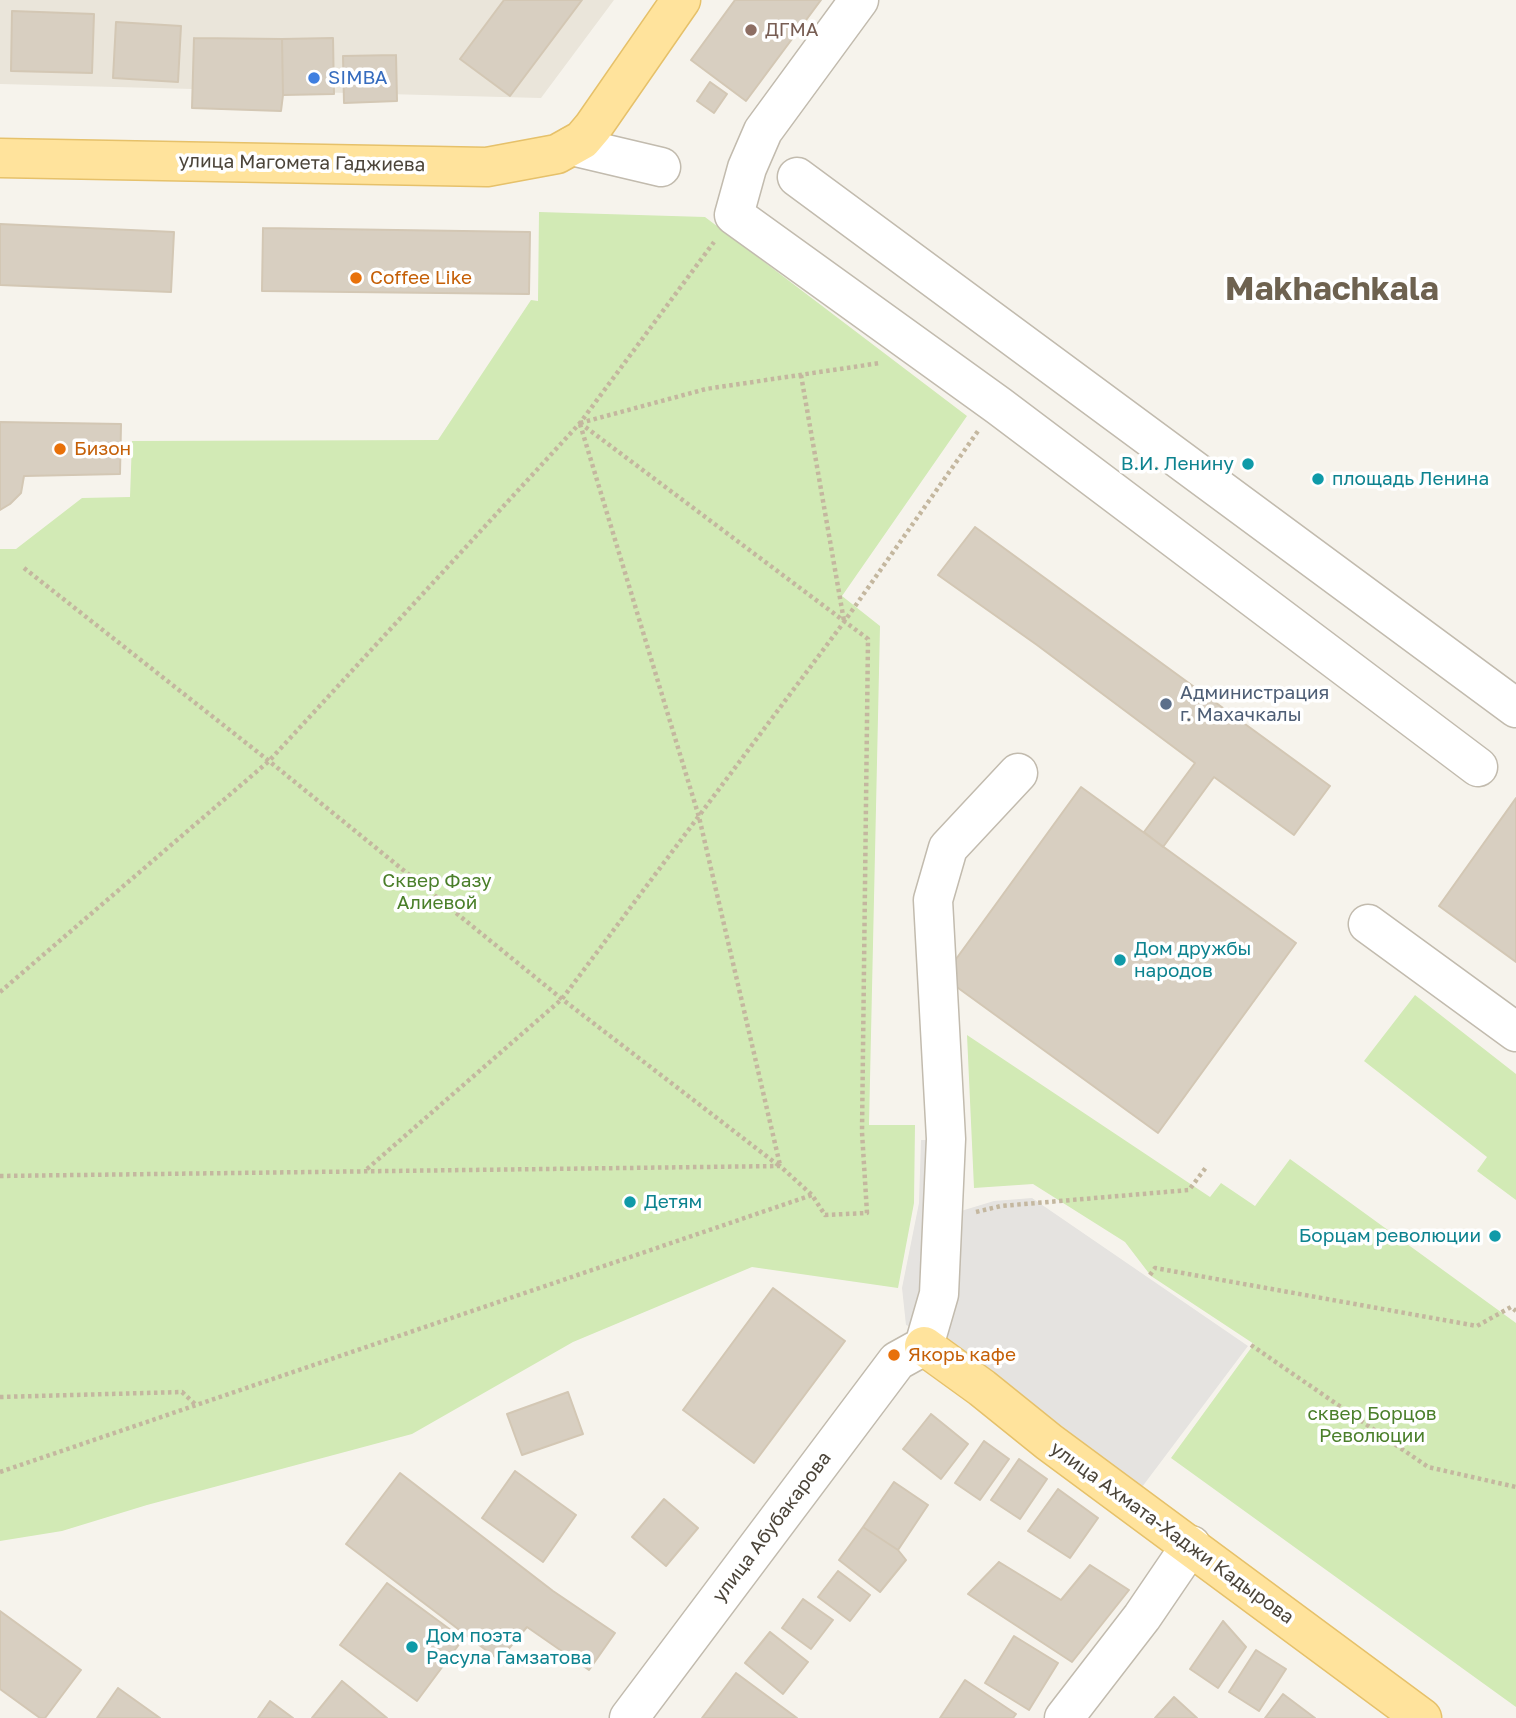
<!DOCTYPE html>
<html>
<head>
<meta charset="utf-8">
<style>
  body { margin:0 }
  canvas { display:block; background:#f6f3ec }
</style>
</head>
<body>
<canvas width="1516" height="1718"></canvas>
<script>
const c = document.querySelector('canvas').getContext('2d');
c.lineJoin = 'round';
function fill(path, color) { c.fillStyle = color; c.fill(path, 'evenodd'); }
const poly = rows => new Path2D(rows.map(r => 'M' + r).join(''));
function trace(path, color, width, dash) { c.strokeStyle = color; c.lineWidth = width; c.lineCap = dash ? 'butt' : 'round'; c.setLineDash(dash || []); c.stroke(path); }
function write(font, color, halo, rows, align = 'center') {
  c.font = font + ' "Golos Text",sans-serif'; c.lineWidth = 7; c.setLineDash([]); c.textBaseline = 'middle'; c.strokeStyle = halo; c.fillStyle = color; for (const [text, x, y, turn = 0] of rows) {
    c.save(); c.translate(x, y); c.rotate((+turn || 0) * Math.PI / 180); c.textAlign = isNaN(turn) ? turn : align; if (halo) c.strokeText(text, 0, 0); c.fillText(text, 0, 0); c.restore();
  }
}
fill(poly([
  [0,0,614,0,541,98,0,84]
]), '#eae5da');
fill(poly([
  [539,212,705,217,967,416,842,596,880,626,869,1125,915,1125,914,1203,898,1288,752,1267,573,1342,412,1434,147,1505,62,1531,0,1541,0,549,16,549,82,498,130,497,132,441,438,440,531,300,538,301],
  [1415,995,1516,1074,1516,1200,1477,1171,1487,1157,1364,1061],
  [967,1035,1210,1197,1221,1183,1255,1206,1290,1159,1516,1323,1516,1707,1171,1458,1254,1344,1151,1276,1125,1242,1033,1184,974,1188]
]), '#d2eab5');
fill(poly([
  [921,1140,958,1140,961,1211,994,1201,1032,1198,1248,1346,1142,1487,951,1342,906,1325,902,1288,919,1203]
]), '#e5e3e0');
const building = poly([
  [504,0,582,0,510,96,460,59,504,0],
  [735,0,821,0,746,101,691,60,735,0],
  [12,11,94,14,92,73,11,71,12,11],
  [116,22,181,26,178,82,113,78,116,22],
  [194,38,282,39,283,95,281,111,192,108,194,38],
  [333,38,334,94,283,95,282,39,333,38],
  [396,55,397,101,344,103,343,56,396,55],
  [710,82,727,94,714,113,697,101,710,82],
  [0,224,174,232,171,292,0,285,0,224],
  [263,228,530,232,529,294,262,291,263,228],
  [0,422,121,424,120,474,24,476,21,493,10,504,0,510,0,422],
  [975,527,1330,786,1294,835,1214,777,1163,847,1144,832,1195,763,1037,645,938,575,975,527],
  [1081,787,1296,943,1158,1133,943,977,1081,787],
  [1516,798,1516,962,1439,906,1516,798],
  [773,1288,845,1341,754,1463,683,1410,773,1288],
  [568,1392,583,1434,522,1455,507,1414,568,1392],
  [931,1414,968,1444,941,1479,903,1449,931,1414],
  [984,1441,1009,1459,980,1500,955,1483,984,1441],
  [1019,1459,1047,1479,1020,1519,991,1500,1019,1459],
  [515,1471,576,1515,543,1562,482,1518,515,1471],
  [400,1473,553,1591,615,1633,589,1670,527,1627,499,1660,346,1544,400,1473],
  [894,1482,928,1505,898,1550,863,1527,894,1482],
  [1058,1489,1098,1518,1070,1558,1028,1531,1058,1489],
  [664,1499,698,1528,666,1566,632,1537,664,1499],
  [863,1527,898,1550,906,1560,880,1592,839,1560,863,1527],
  [999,1562,1061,1600,1090,1565,1129,1590,1072,1662,968,1594,999,1562],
  [838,1571,870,1595,850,1621,818,1597,838,1571],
  [387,1583,463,1639,417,1701,340,1645,387,1583],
  [803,1599,833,1620,811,1649,782,1628,803,1599],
  [0,1611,81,1670,45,1718,40,1718,0,1689,0,1611],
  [1223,1621,1246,1647,1218,1688,1190,1669,1223,1621],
  [770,1632,808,1662,783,1694,745,1663,770,1632],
  [1014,1636,1058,1663,1029,1710,985,1683,1014,1636],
  [1256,1650,1286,1669,1259,1711,1229,1692,1256,1650],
  [736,1673,797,1718,702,1718,736,1673],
  [965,1680,1016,1714,1013,1718,940,1718,965,1680],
  [342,1681,387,1718,312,1718,342,1681],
  [118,1688,160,1718,97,1718,118,1688],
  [1283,1694,1315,1718,1265,1718,1283,1694],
  [1174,1697,1197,1718,1155,1718,1174,1697],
  [270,1701,293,1718,258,1718,270,1701]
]);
fill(building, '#d8cfc1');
trace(building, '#d3c7b4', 2);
const minor = poly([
  [859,0,763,131,747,168,734,215,999,406,1478,767],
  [572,146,661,167],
  [797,177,1516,708],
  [1368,924,1516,1032],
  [629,1718,897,1361,924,1346,939,1294,946,1139,933,900,948,848,1018,773],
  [1064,1718,1142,1617,1191,1545]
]);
const major = poly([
  [0,158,487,167,557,154,582,140,593,127,681,0],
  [924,1346,982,1388,1049,1442,1422,1718]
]);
trace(minor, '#c2bbae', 41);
trace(major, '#e6c16a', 41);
trace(poly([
  [801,375,844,621],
  [580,423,706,389,880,363],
  [580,424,699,817,780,1165],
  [24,568,269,761,562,999,778,1165],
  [0,992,269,761,580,423,714,242],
  [367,1169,562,999,844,622,978,431],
  [0,1176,780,1166,812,1195,825,1215,867,1213,862,1132,868,639,580,423],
  [976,1212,1001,1206,1189,1190,1207,1166],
  [1150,1275,1155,1268,1477,1326,1511,1307,1516,1311],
  [1251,1345,1428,1467,1516,1487],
  [0,1397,182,1392,196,1405],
  [0,1472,812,1195]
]), '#c4b79f', 4.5, [3.5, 3.5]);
trace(minor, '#fff', 38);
trace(major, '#ffe39c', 38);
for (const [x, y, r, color] of [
  [751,30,7,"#8d6e63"],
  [314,78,7,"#3f7fe0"],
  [356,278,7,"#e8710a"],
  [60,449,7,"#e8710a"],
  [1248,464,7,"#0f9aa8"],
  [1318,479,7,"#0f9aa8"],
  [1166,704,7,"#5c6f8a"],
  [1120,960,7,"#0f9aa8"],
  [630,1202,7,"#0f9aa8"],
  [1495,1236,7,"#0f9aa8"],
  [894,1355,7,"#e8710a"],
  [412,1647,7,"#0f9aa8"]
]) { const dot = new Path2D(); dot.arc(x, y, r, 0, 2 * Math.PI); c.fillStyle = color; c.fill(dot); trace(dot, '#fff', 2.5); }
write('19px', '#785e54', '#fff', [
  ["ДГМА",765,30]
], 'left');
write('19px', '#366cbe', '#fff', [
  ["SIMBA",328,78]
], 'left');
write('19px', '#4b4439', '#fff', [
  ["улица Магомета Гаджиева",302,163,1],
  ["улица Абубакарова",772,1527,-53],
  ["улица Ахмата-Хаджи Кадырова",1172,1533,36]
]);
write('19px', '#c56008', '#fff', [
  ["Coffee Like",370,278],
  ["Бизон",74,449],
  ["Якорь кафе",908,1355]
], 'left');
write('19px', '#0d838f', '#fff', [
  ["В.И. Ленину",1234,464,"right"],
  ["площадь Ленина",1332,479],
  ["Дом дружбы",1134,949],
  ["народов",1134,971],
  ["Детям",644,1202],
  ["Борцам революции",1481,1236,"right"],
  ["Дом поэта",426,1636],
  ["Расула Гамзатова",426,1658]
], 'left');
write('19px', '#4e5e75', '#fff', [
  ["Администрация",1180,693],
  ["г. Махачкалы",1180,715]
], 'left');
write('19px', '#4a7f2a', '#fff', [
  ["Сквер Фазу",437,881],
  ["Алиевой",437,903],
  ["сквер Борцов",1372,1414],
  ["Революции",1372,1436]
]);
write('bold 33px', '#6e6250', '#fff', [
  ["Makhachkala",1332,290]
]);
</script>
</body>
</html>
